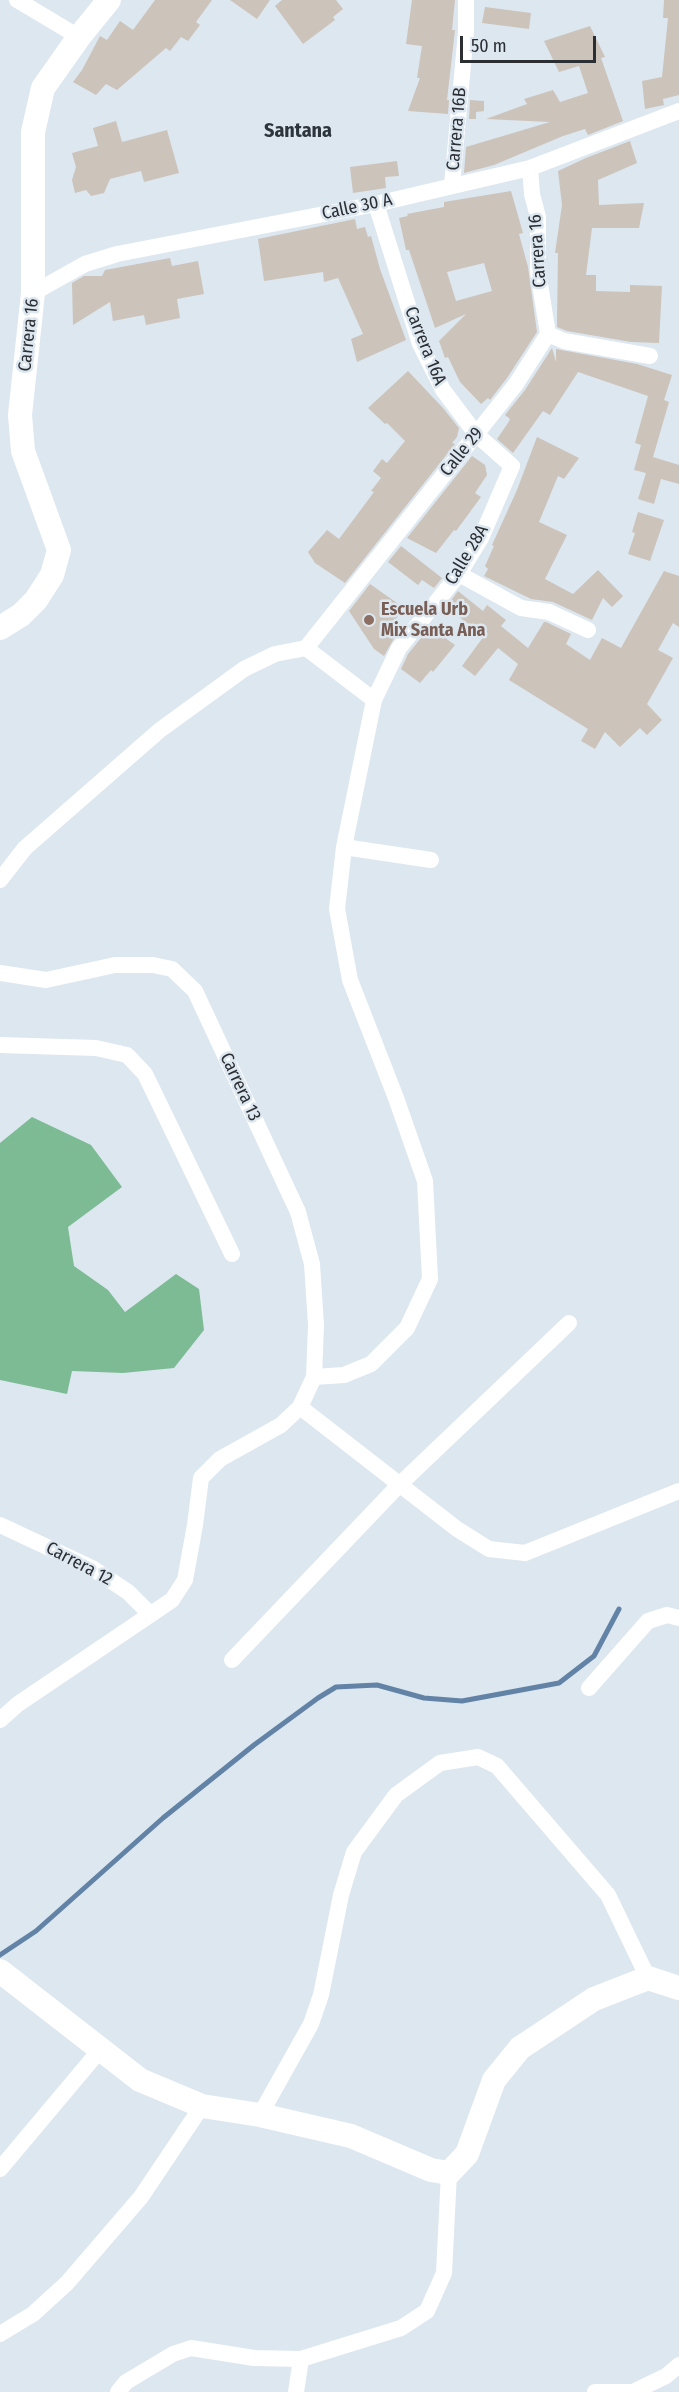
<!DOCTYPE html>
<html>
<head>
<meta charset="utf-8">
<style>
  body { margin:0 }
  #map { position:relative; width:679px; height:2392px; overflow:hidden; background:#dde7f0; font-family:"Fira Sans Condensed",sans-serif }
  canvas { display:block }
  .scale { position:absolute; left:460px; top:36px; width:136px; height:27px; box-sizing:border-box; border:3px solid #2b2e32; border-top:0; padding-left:8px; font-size:18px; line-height:21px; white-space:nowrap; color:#2b2e32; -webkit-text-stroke:4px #dde7f0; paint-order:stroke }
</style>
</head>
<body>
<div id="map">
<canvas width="679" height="2392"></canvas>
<div class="scale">50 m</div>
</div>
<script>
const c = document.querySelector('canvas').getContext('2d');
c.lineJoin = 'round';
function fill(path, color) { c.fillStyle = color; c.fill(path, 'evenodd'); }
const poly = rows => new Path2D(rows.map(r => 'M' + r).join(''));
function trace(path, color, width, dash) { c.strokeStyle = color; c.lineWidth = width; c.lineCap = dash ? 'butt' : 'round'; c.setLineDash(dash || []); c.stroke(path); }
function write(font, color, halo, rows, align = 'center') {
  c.font = font + ' "Fira Sans Condensed",sans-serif'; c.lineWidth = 5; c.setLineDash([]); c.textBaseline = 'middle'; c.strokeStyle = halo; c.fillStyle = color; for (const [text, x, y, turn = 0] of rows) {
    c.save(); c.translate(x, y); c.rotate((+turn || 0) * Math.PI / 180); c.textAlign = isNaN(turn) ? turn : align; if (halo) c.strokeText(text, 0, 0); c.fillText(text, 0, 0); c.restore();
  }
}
fill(poly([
  [32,1117,91,1145,122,1187,68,1227,74,1266,108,1290,125,1312,176,1274,199,1289,204,1330,174,1368,123,1373,72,1371,67,1394,0,1380,0,1143]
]), '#7cbb94');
trace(poly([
  [0,1955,36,1931,163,1818,254,1745,318,1698,336,1687,377,1685,424,1698,462,1701,559,1683,594,1656,619,1609]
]), '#6283a6', 5);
fill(poly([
  [155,0,212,0,196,22,200,25,188,41,181,37,170,51,166,48,117,90,106,84,96,95,73,82,82,70,100,36,107,40,120,21,133,30],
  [230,0,270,0,257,19],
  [282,0,336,0,343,9,333,17,335,20,303,44,275,6],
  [412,0,455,0,452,30,455,30,447,100,449,100,448,114,408,111,420,78,417,78,422,46,406,44],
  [664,0,679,0,679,95,663,99,664,105,645,109,642,81,662,77,668,18,663,18],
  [485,7,531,13,529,29,482,23],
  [590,26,605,57,601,58,623,121,588,135,585,129,563,136,494,165,464,173,466,147,550,122,486,119,527,104,524,99,553,90,560,102,588,93,579,66,559,72,544,41],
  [470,100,484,101,484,111,476,112,476,119,469,119],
  [116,121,122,142,167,130,179,173,144,182,141,171,110,179,104,193,91,196,86,190,75,193,72,180,76,167,72,153,98,146,93,128],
  [630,141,637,163,598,180,599,205,644,203,639,228,592,228,586,275,596,275,596,291,630,292,630,285,662,286,659,343,631,342,567,331,557,327,557,321,558,253,555,253,562,205,558,171,586,158],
  [397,161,399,176,385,177,386,188,353,193,350,167],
  [511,191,523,233,519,234,528,267,537,332,507,378,490,400,488,398,481,404,460,382,448,357,445,358,439,341,466,314,435,328,409,250,406,250,399,218,408,216,407,214,444,207,444,202],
  [484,263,492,291,456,301,447,272],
  [355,219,357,229,365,227,368,237,371,236,380,269,406,340,357,362,351,339,363,334,338,278,324,282,323,272,264,281,258,239],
  [170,258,172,266,198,261,204,294,177,299,180,318,146,325,144,315,113,321,110,302,73,325,72,283,84,276,102,276,105,270],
  [552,348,556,362,556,349,637,364,672,375,664,400,669,402,653,457,679,465,679,484,661,479,654,504,638,499,646,473,634,470,641,445,635,443,648,396,578,372,550,415,543,411,513,453,497,439,508,423,510,419,505,415,525,390],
  [408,371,443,408,459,428,457,437,452,443,455,444,345,583,315,563,308,552,327,530,339,539,374,492,371,491,381,478,373,471,382,459,387,463,405,441,387,423,385,424,368,408],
  [537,437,579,458,564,479,558,476,539,522,567,535,545,579,573,594,598,570,623,596,612,607,603,598,592,620,553,602,531,599,484,576,488,569,485,566,494,546,492,545,517,490],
  [472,456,485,465,487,475,475,493,481,497,456,531,454,530,436,553,407,538],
  [638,512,664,520,650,561,628,554,635,533,632,532],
  [401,546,442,578,434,588,422,580,418,585,388,562],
  [664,571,679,576,679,627,673,623,658,650,673,658,647,704,662,720,647,735,640,728,620,747,605,732,595,749,581,741,588,729,509,680,518,664,498,648,475,676,462,666,484,636,446,607,458,591,483,611,487,605,506,620,501,626,528,648,544,622,546,622,571,634,566,644,590,660,602,638,621,648],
  [370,584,404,608,389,628,389,630,396,635,384,656,374,649,349,611],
  [430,627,455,645,433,672,431,670,420,683,401,669,408,654]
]), '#ccc3ba');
trace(poly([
  [17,0,79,37],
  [530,168,532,194,538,217,538,272,548,334],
  [452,185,466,32,466,0],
  [33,293,85,264,117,254,376,204,530,168,679,111],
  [548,334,564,341,650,356],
  [459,574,521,608,549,612,588,630],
  [306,648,516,384,548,334],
  [344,847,431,860],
  [0,880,25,848,160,730,244,669,275,654,306,648,374,700],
  [0,973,46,980,115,965,153,965,172,969,195,991,298,1212,312,1264,316,1325,314,1377,300,1407,281,1425,220,1459,201,1478,195,1525,185,1580,172,1600,18,1704,0,1720],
  [0,1045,96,1048,127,1055,145,1074,232,1254],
  [314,1377,344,1375,371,1364,407,1328,430,1279,425,1181,396,1098,350,980,337,909,344,847,374,700,399,648,459,574,481,538,512,466,476,434,443,390,420,344,376,204],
  [300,1407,457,1529,489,1549,525,1553,679,1491],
  [0,1525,92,1568,128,1592,150,1614],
  [232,1660,399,1485,569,1323],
  [589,1688,648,1621,667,1615,679,1618],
  [260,2115,311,2024,321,1995,341,1895,354,1852,396,1795,440,1763,478,1757,497,1766,608,1895,648,1978],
  [0,2169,100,2050],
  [0,2334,33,2314,67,2283,141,2197,202,2106],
  [118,2392,126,2382,173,2354,191,2348,254,2358,301,2359,401,2328,427,2311,444,2273,449,2173],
  [296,2392,301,2359],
  [595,2392,633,2392,666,2376,679,2365]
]), '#fff', 16);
trace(poly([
  [0,628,21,615,36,600,52,575,59,550,23,451,20,415,33,293,33,132,43,88,79,37,109,0],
  [0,1971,140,2080,202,2106,260,2115,351,2136,431,2170,449,2173,467,2154,494,2080,520,2048,594,1999,648,1978,679,1988]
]), '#fff', 24);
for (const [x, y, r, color] of [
  [369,620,6,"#8d6e63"]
]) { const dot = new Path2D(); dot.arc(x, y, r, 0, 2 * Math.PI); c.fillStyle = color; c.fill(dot); trace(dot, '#dde7f0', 2); }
write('18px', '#2b2e32', '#dde7f0', [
  ["Carrera 16B",457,129,-85],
  ["Calle 30 A",357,207,-12],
  ["Carrera 16",538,251,-94],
  ["Carrera 16",29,335,-84],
  ["Carrera 16A",425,346,68],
  ["Calle 29",462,452,-51],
  ["Calle 28A",467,555,-59],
  ["Carrera 13",240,1087,65],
  ["Carrera 12",79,1564,28]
]);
write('bold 18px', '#785e54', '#dde7f0', [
  ["Escuela Urb",381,610],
  ["Mix Santa Ana",381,631]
], 'left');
write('bold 20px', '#2d343b', '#dde7f0', [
  ["Santana",298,131]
]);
</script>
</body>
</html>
